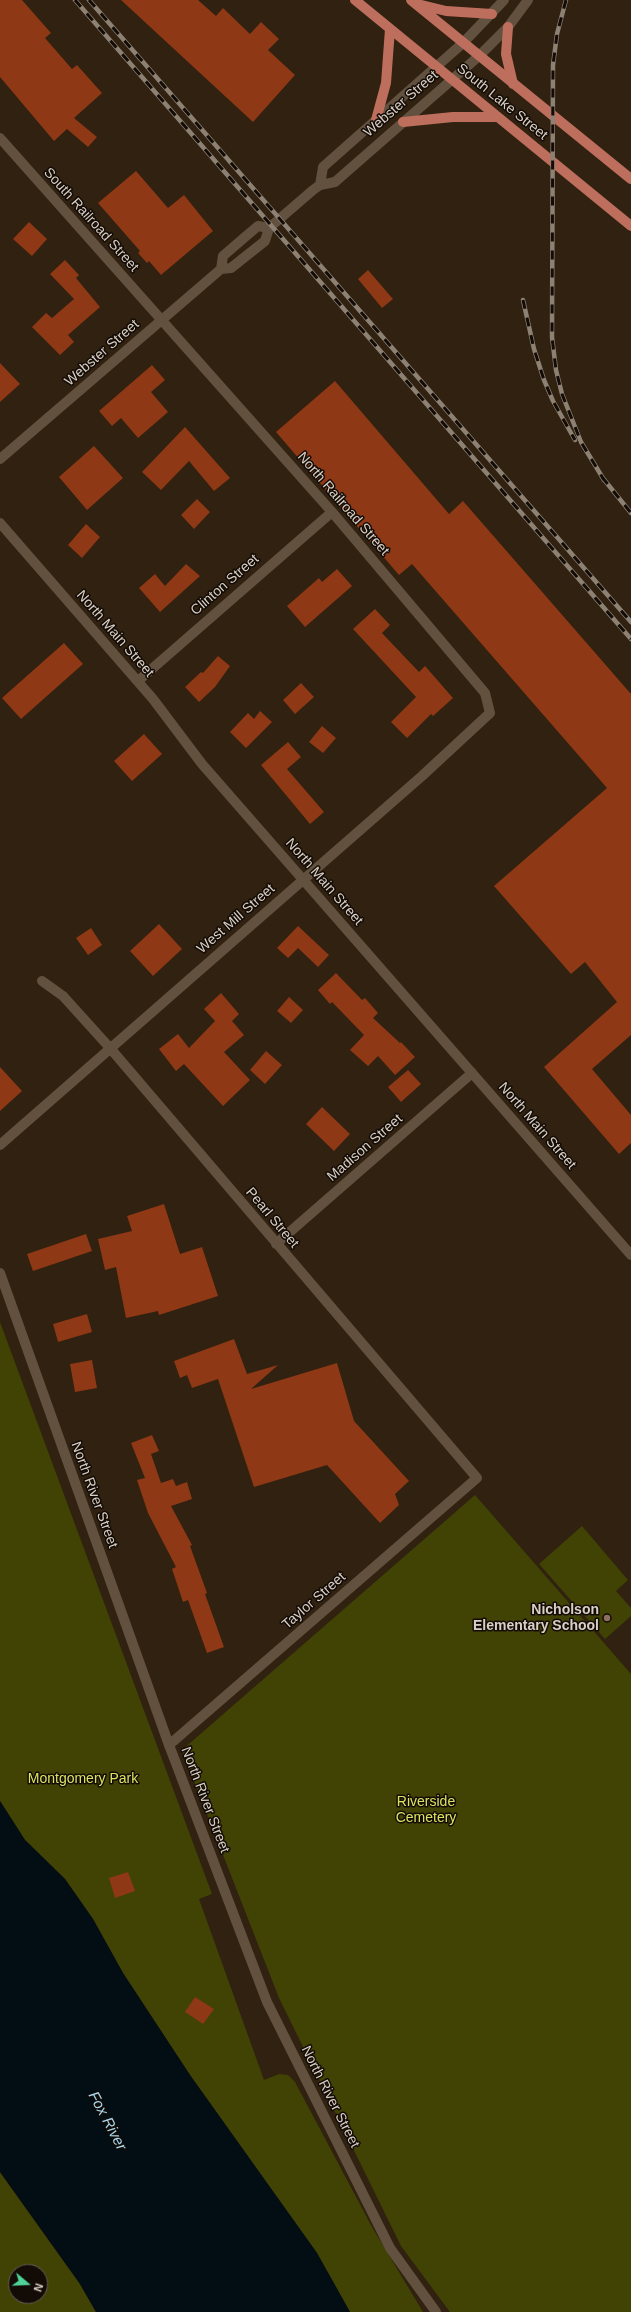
<!DOCTYPE html>
<html>
<head>
<meta charset="utf-8">
<style>
  body { margin:0 }
  #map { position:relative; width:631px; height:2312px; overflow:hidden; background:#302110; font-family:Arial,sans-serif }
  canvas { display:block }
  .north { position:absolute; left:8px; top:2264px; width:40px; height:40px; box-sizing:border-box; background:#130c06; border:1px solid #625a52; border-radius:50%; rotate:109deg; font-size:11px; font-weight:700; line-height:16px; text-align:center; color:#d9cfc5 }
  .north::after { content:''; display:block; margin:auto; width:14px; height:18px; background:#50d398; clip-path:polygon(50% 0,100% 100%,50% 72%,0 100%) }
</style>
</head>
<body>
<div id="map">
<canvas width="631" height="2312"></canvas>
<div class="north">N</div>
</div>
<script>
const c = document.querySelector('canvas').getContext('2d');
c.lineJoin = 'round';
function fill(path, color) { c.fillStyle = color; c.fill(path, 'evenodd'); }
const poly = rows => new Path2D(rows.map(r => 'M' + r).join(''));
function trace(path, color, width, dash) { c.strokeStyle = color; c.lineWidth = width; c.lineCap = dash ? 'butt' : 'round'; c.setLineDash(dash || []); c.stroke(path); }
function write(font, color, halo, rows, align = 'center') {
  c.font = font + ' Arial,sans-serif'; c.lineWidth = 3; c.setLineDash([]); c.textBaseline = 'middle'; c.strokeStyle = halo; c.fillStyle = color; for (const [text, x, y, turn = 0] of rows) {
    c.save(); c.translate(x, y); c.rotate((+turn || 0) * Math.PI / 180); c.textAlign = isNaN(turn) ? turn : align; if (halo) c.strokeText(text, 0, 0); c.fillText(text, 0, 0); c.restore();
  }
}
fill(poly([
  [0,1322,212,1894,199,1899,264,2080,279,2074,288,2075,295,2082,372,2227,423,2312,350,2312,317,2253,190,2075,123,1973,93,1919,65,1879,25,1840,0,1801],
  [475,1495,631,1674,631,2312,450,2312,401,2246,279,1998,182,1750],
  [582,1526,628,1580,616,1591,631,1608,631,1616,605,1639,539,1564],
  [0,2172,80,2284,96,2312,0,2312],
  [16,2272,40,2272,40,2296,16,2296]
]), '#404304');
fill(poly([
  [0,1801,25,1840,65,1879,93,1919,123,1973,190,2075,317,2253,350,2312,96,2312,80,2284,0,2172]
]), '#020d14');
fill(poly([
  [0,0,22,0,51,33,45,38,72,69,77,65,102,93,74,118,97,137,88,147,67,129,54,141,0,77],
  [121,0,198,0,216,16,223,8,250,34,261,22,279,39,268,50,295,75,253,122],
  [136,171,168,208,184,195,213,231,161,275,149,261,147,263,138,253,140,251,98,203],
  [29,222,47,239,32,256,13,239],
  [65,260,79,275,76,278,100,307,68,335,74,342,60,355,32,327,46,313,52,318,74,299,50,274],
  [368,270,393,299,382,308,358,279],
  [0,363,20,384,0,402],
  [152,365,165,380,151,392,168,412,138,438,121,418,112,426,99,411],
  [335,381,449,514,463,501,631,694,631,1035,592,1069,631,1115,631,1143,619,1154,544,1067,617,1002,585,962,571,974,494,886,607,788,412,564,399,575,276,432],
  [185,427,230,478,214,491,189,461,161,490,142,472],
  [94,446,123,478,87,510,59,477],
  [197,499,210,512,194,529,181,515],
  [86,524,100,537,82,558,68,545],
  [186,564,200,576,160,612,139,588,155,574,165,586],
  [337,569,352,586,305,627,287,606,319,578,322,582],
  [375,609,390,625,382,633,419,672,425,666,453,698,433,716,431,714,407,738,391,722,416,697,353,629],
  [64,643,83,664,21,719,2,698],
  [218,656,230,666,215,687,199,702,185,687,201,672,203,673],
  [301,683,314,697,295,714,283,700],
  [260,711,272,722,246,748,230,732,248,713,254,719],
  [322,726,336,738,323,753,309,742],
  [144,734,162,754,132,781,114,761],
  [288,742,301,757,287,769,324,812,310,824,261,765],
  [159,924,182,949,153,976,130,951],
  [298,926,329,955,318,967,298,948,288,958,277,948],
  [91,928,102,945,88,955,76,938],
  [336,973,362,1000,365,998,378,1013,373,1018,400,1043,401,1042,415,1057,395,1075,378,1056,368,1066,350,1050,364,1035,332,1002,330,1004,318,990],
  [221,993,239,1014,232,1021,244,1035,224,1052,250,1080,223,1106,184,1064,176,1071,159,1049,178,1034,189,1048,215,1021,204,1009],
  [289,997,303,1010,291,1023,277,1011],
  [266,1051,282,1065,265,1084,250,1070],
  [0,1067,22,1091,0,1111],
  [408,1070,421,1084,401,1102,388,1087],
  [322,1107,350,1134,334,1151,306,1124],
  [164,1204,180,1254,202,1247,218,1296,159,1315,158,1311,126,1318,116,1267,105,1270,98,1239,132,1231,127,1216],
  [86,1234,92,1251,33,1271,27,1254],
  [87,1314,92,1332,58,1342,53,1324],
  [234,1339,247,1374,278,1365,251,1389,337,1363,354,1421,409,1481,395,1494,399,1505,380,1523,327,1465,254,1487,218,1379,192,1388,187,1375,180,1378,174,1361],
  [92,1360,97,1388,75,1392,70,1364],
  [152,1435,159,1451,151,1454,161,1483,173,1479,176,1486,187,1482,192,1499,171,1506,192,1545,190,1546,207,1593,205,1594,224,1647,207,1653,188,1600,183,1602,172,1569,176,1567,148,1513,137,1480,145,1478,131,1443],
  [128,1872,135,1891,115,1898,109,1878],
  [195,1997,214,2009,203,2024,185,2012]
]), '#8e3815');
trace(poly([
  [0,138,332,512,485,693,490,713,422,776,0,1145],
  [138,681,332,512],
  [42,981,63,996,110,1048,477,1478,169,1745],
  [276,1244,472,1073]
]), '#63513f', 10);
trace(poly([
  [320,185,323,167,463,43,504,0],
  [221,269,223,256,245,237,258,226,269,228],
  [0,459,221,269,231,268,265,241,269,228,313,190,320,185,335,182,479,56,508,27,528,0],
  [0,523,153,699,202,764,631,1255],
  [0,1273,169,1745,267,2002,390,2248,436,2312]
]), '#63513f', 10);
trace(poly([
  [355,0,631,226],
  [411,0,631,179],
  [417,4,446,11,492,14],
  [508,27,506,54,513,84],
  [376,120,386,83,390,29],
  [403,122,453,117,498,117]
]), '#be6e5c', 10);
const rail = poly([
  [75,0,631,639],
  [89,0,631,622],
  [566,0,557,34,553,65,552,337,556,370,562,394,581,442,604,480],
  [523,300,534,349,544,380,553,401,575,440],
  [602,477,631,513]
]);
trace(rail, '#8d8174', 4.5);
trace(rail, '#130c06', 3, [9]);
for (const [x, y, r, color] of [
  [607,1618,4,"#8d6e63"]
]) { const dot = new Path2D(); dot.arc(x, y, r, 0, 2 * Math.PI); c.fillStyle = color; c.fill(dot); trace(dot, '#130c06', 1.5); }
write('14px', '#d9cfc5', '#130c06', [
  ["South Lake Street",502,102,39],
  ["Webster Street",401,104,-41],
  ["South Railroad Street",91,220,48],
  ["Webster Street",102,353,-41],
  ["North Railroad Street",343,504,49],
  ["Clinton Street",225,585,-41],
  ["North Main Street",115,634,49],
  ["North Main Street",324,882,49],
  ["West Mill Street",236,919,-41],
  ["North Main Street",537,1126,49],
  ["Madison Street",365,1148,-41],
  ["Pearl Street",272,1218,50],
  ["North River Street",94,1495,70],
  ["Taylor Street",314,1601,-41],
  ["North River Street",205,1800,69],
  ["North River Street",330,2097,63]
]);
write('bold 14px', '#d9cfc5', '#130c06', [
  ["Nicholson",599,1610],
  ["Elementary School",599,1626]
], 'right');
write('14px', '#dbe460', '#130c06', [
  ["Montgomery Park",83,1779],
  ["Riverside",426,1802],
  ["Cemetery",426,1818]
]);
write('italic 15px', '#a8d8f2', '#130c06', [
  ["Fox River",107,2121,62]
]);
</script>
</body>
</html>
